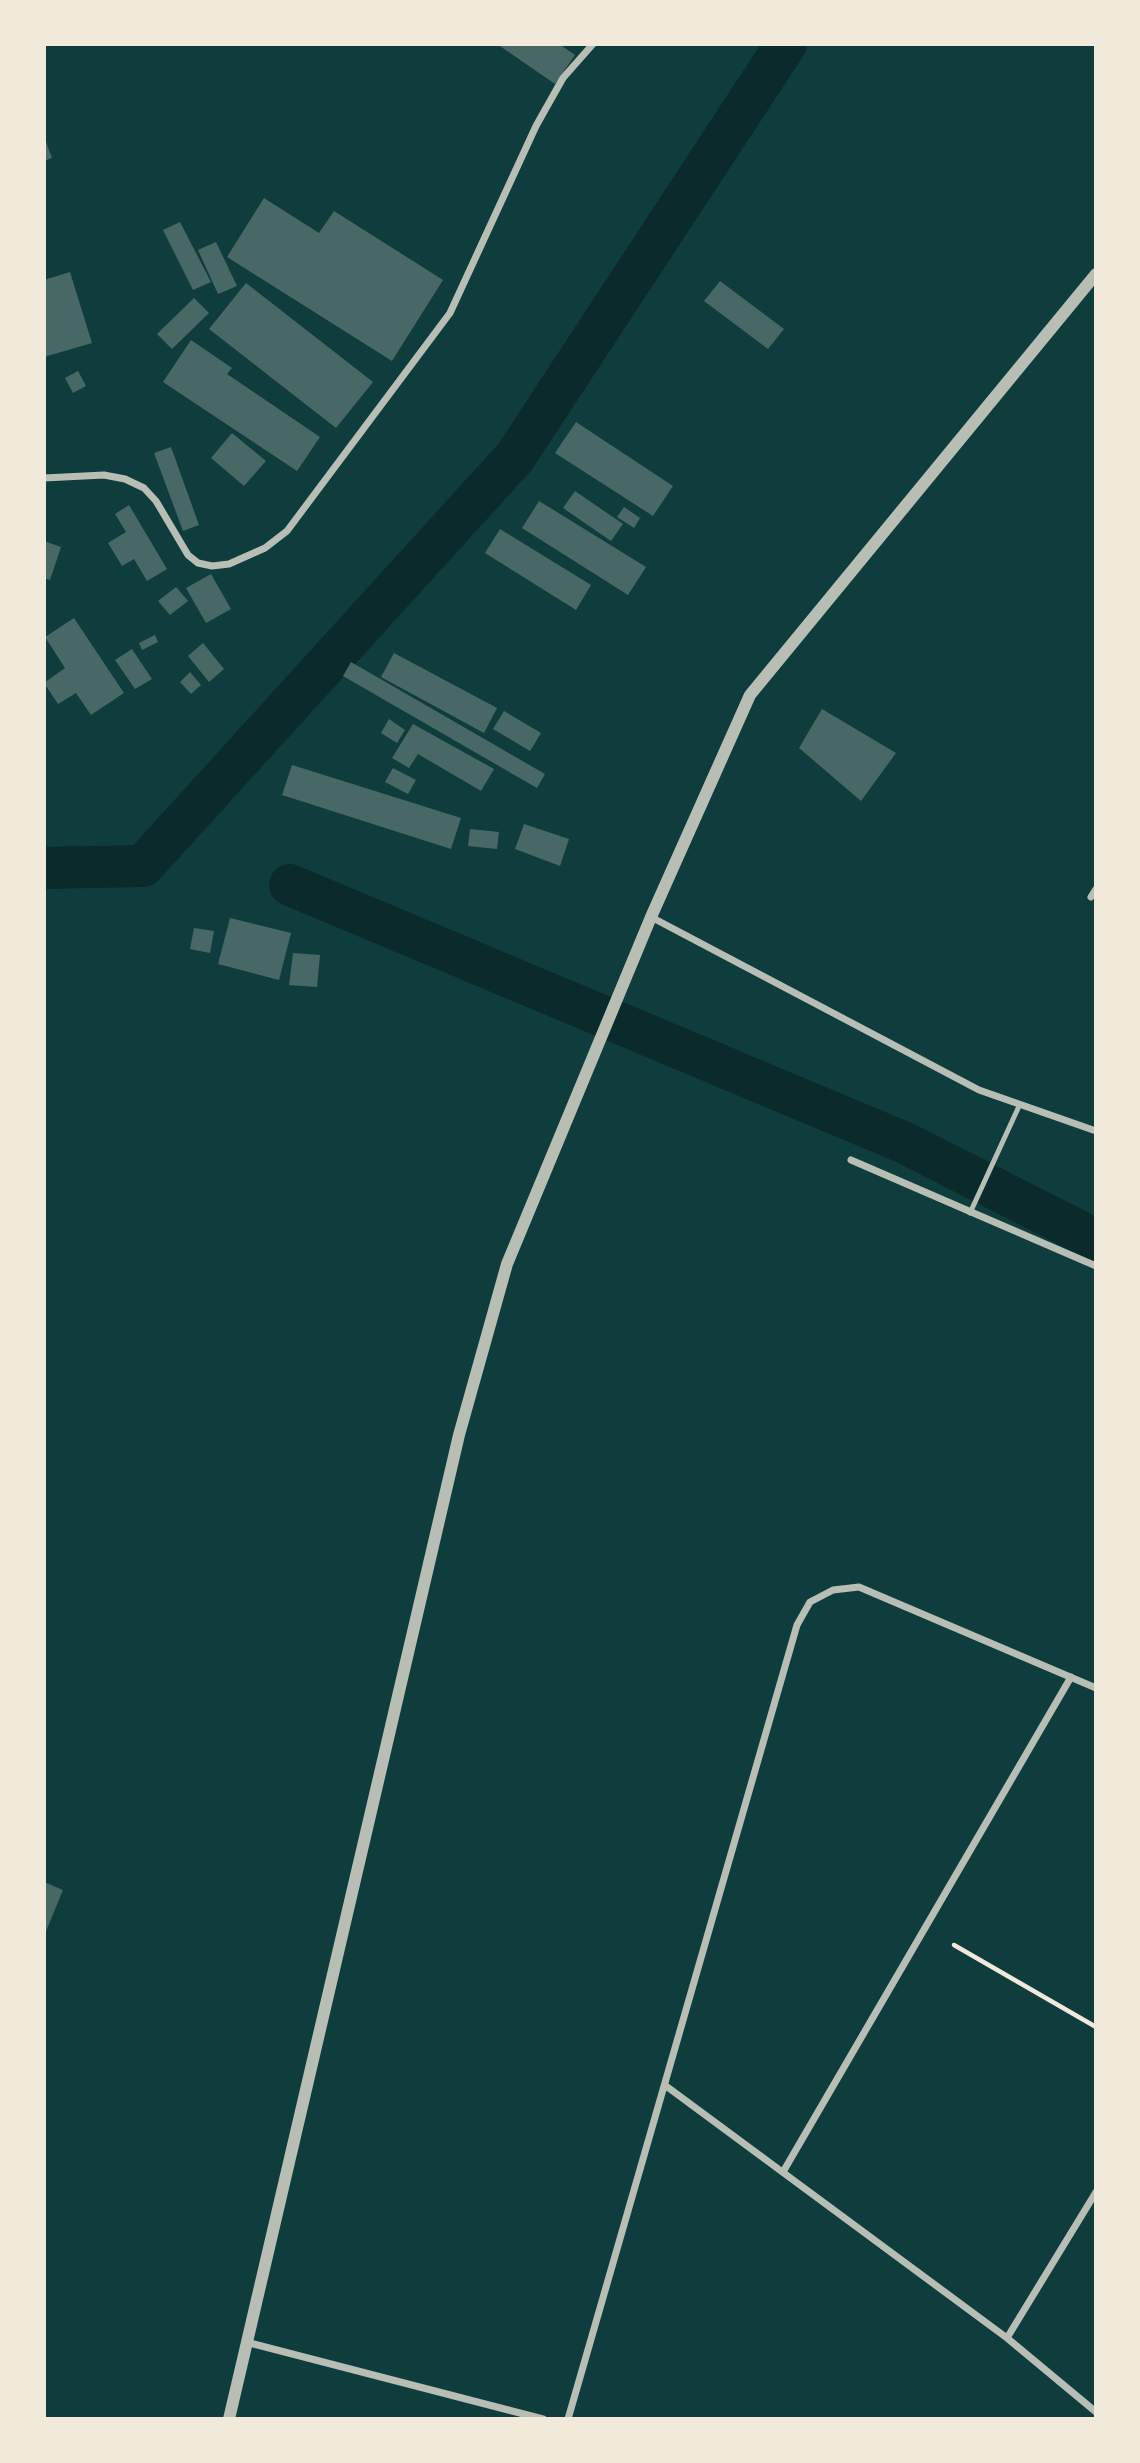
<!DOCTYPE html>
<html>
<head>
<meta charset="utf-8">
<style>
  body { margin:0 }
  #map { position:relative; width:1140px; height:2463px; overflow:hidden; background:#0f3d3e; font-family:Ubuntu,sans-serif }
  canvas { display:block }
  .frame { position:absolute; inset:0; border:46px solid #f1e9da; pointer-events:none }
</style>
</head>
<body>
<div id="map">
<canvas width="1140" height="2463"></canvas>
<div class="frame"></div>
</div>
<script>
const c = document.querySelector('canvas').getContext('2d');
c.lineJoin = 'round';
const poly = rows => new Path2D(rows.map(r => 'M' + r).join(''));
function trace(path, color, width, dash) { c.strokeStyle = color; c.lineWidth = width; c.lineCap = dash ? 'butt' : 'round'; c.setLineDash(dash || []); c.stroke(path); }
function fill(path, color) { c.fillStyle = color; c.fill(path, 'evenodd'); }
trace(poly([
  [44,868,143,866,515,457,786,44],
  [290,885,905,1143,1096,1240]
]), '#0a2a2b', 42);
fill(poly([
  [497,44,559,44,575,55,555,84],
  [44,136,52,158,44,161],
  [264,198,319,233,334,211,443,280,392,361,227,257],
  [180,222,211,282,193,290,163,230],
  [216,242,237,286,218,294,198,250],
  [70,272,92,343,44,357,44,309,46,309,44,280],
  [720,281,784,329,768,349,704,301],
  [246,283,373,382,336,428,209,329],
  [194,298,209,313,172,349,157,334],
  [191,340,232,368,227,374,320,437,297,471,163,382],
  [78,371,86,386,73,393,65,378],
  [576,422,673,486,653,516,555,453],
  [232,433,266,461,244,486,211,458],
  [171,447,199,525,183,531,154,453],
  [575,491,623,524,611,541,563,508],
  [539,501,646,567,628,595,522,528],
  [129,505,167,569,147,581,134,559,122,566,108,543,126,532,115,514],
  [624,507,640,518,634,528,617,517],
  [500,529,591,585,576,610,485,553],
  [44,541,61,547,50,580,44,578],
  [211,574,231,609,206,623,186,588],
  [176,587,188,601,170,615,158,601],
  [74,618,124,693,91,715,76,693,58,704,44,683,65,668,45,637],
  [155,635,158,642,142,650,139,643],
  [203,643,224,669,209,682,188,656],
  [132,649,152,679,135,689,115,660],
  [394,653,497,708,484,733,381,677],
  [351,662,545,774,537,788,343,676],
  [190,672,201,685,191,694,180,682],
  [822,709,896,753,861,801,799,748],
  [504,711,541,733,530,751,493,729],
  [389,719,405,730,397,743,381,733],
  [413,724,494,769,481,791,418,754,409,768,392,758],
  [292,765,461,818,451,849,282,795],
  [393,768,416,780,408,794,385,782],
  [524,824,569,839,560,866,515,849],
  [470,829,499,832,497,849,468,846],
  [230,918,291,933,279,980,218,964],
  [194,928,214,931,210,953,190,949],
  [293,953,320,955,317,987,289,985],
  [44,1882,63,1890,44,1936]
]), '#486865');
trace(poly([
  [954,1945,1096,2027]
]), '#f1e9da', 4.5);
trace(poly([
  [970,1213,1020,1104]
]), '#b8beb3', 5);
trace(poly([
  [44,478,104,475,125,479,144,488,156,501,188,555,198,563,212,566,229,564,265,548,287,531,450,313,536,126,563,78,593,44],
  [1091,897,1096,889],
  [651,917,979,1090,1096,1131],
  [851,1160,1096,1266],
  [666,2086,1007,2338,1096,2412],
  [783,2172,1071,1677],
  [1007,2338,1096,2192],
  [246,2342,543,2419],
  [568,2419,797,1625,810,1602,833,1590,859,1587,1096,1688]
]), '#b8beb3', 7);
trace(poly([
  [229,2419,459,1435,507,1264,651,917,750,695,1096,274]
]), '#b8beb3', 12);
</script>
</body>
</html>
